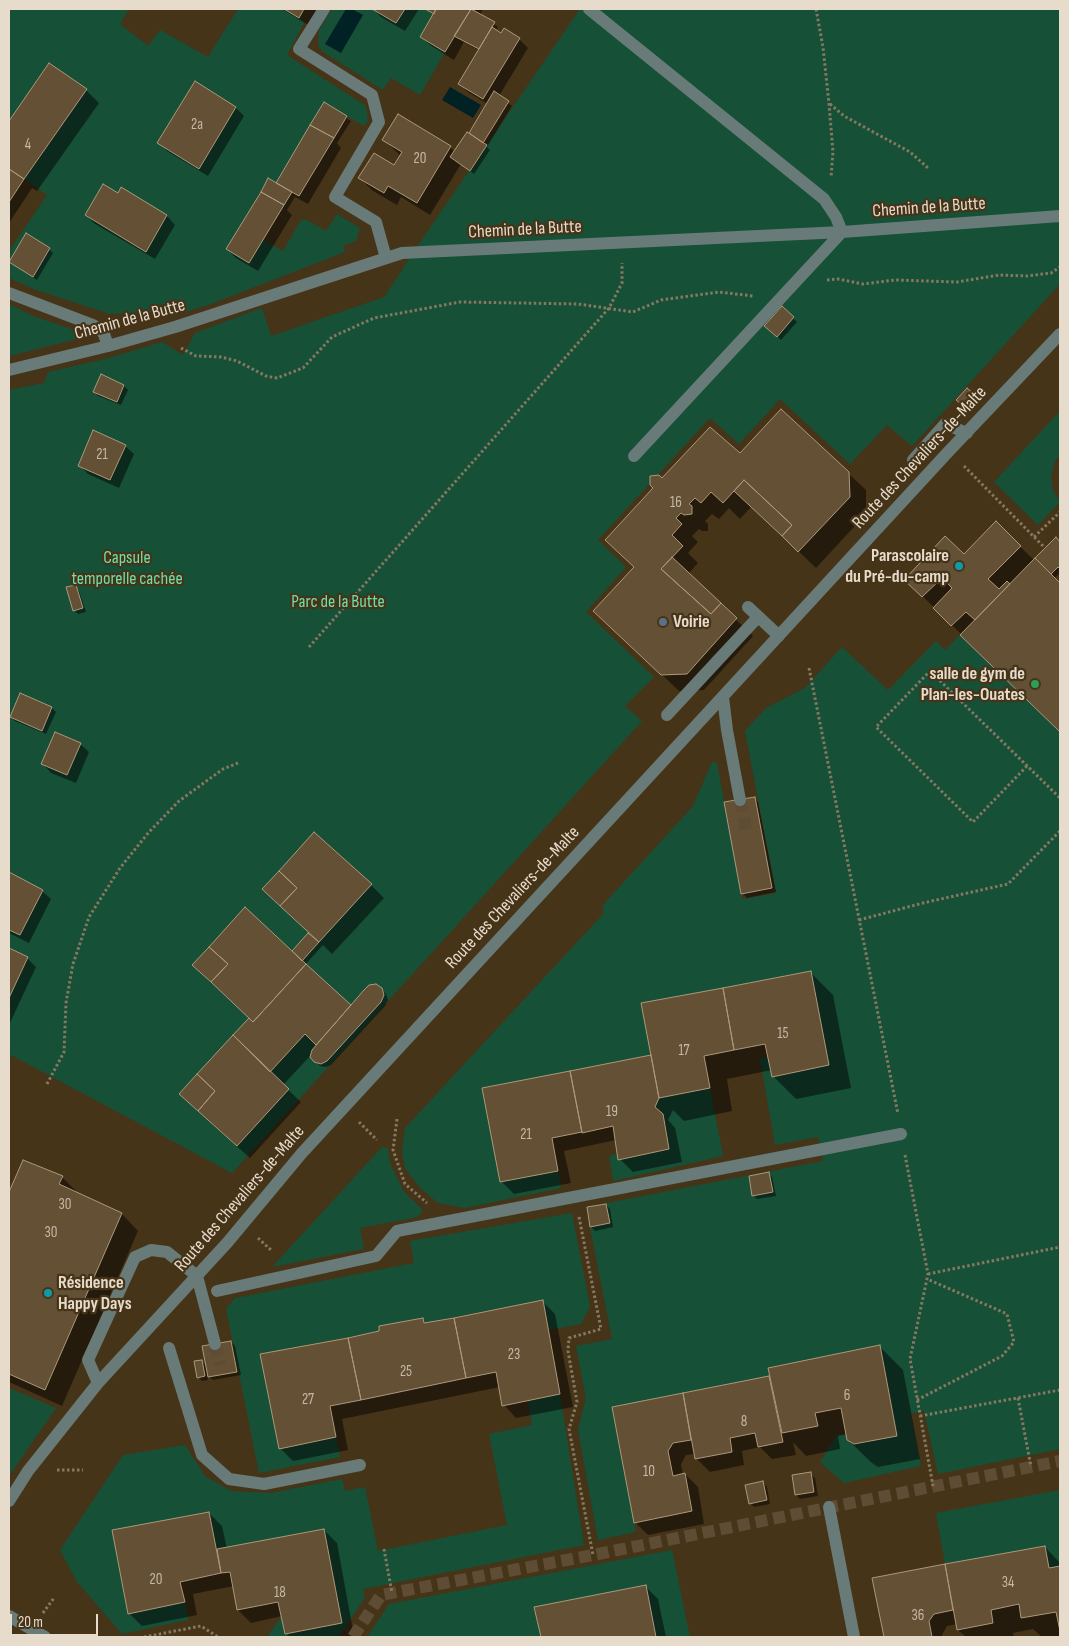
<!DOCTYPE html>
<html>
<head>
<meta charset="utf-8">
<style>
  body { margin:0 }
  #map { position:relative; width:1069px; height:1646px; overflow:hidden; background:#463419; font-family:"Sofia Sans Condensed",sans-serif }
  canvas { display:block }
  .frame { position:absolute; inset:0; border:10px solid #e7dbcc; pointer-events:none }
  .scale { position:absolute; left:10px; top:1614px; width:88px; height:22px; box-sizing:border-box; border:2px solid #e7dbcc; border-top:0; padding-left:6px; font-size:15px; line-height:18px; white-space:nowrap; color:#e7dbcc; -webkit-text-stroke:4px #463419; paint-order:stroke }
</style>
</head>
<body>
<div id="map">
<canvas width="1069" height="1646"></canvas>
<div class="frame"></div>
<div class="scale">20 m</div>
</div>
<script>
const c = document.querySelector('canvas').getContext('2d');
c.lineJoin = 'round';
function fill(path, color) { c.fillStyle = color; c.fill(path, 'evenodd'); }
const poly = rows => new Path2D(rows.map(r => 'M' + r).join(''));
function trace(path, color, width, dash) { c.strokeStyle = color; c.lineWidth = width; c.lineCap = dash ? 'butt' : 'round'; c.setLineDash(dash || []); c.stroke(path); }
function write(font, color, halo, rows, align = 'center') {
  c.font = font + ' "Sofia Sans Condensed",sans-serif'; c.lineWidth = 4.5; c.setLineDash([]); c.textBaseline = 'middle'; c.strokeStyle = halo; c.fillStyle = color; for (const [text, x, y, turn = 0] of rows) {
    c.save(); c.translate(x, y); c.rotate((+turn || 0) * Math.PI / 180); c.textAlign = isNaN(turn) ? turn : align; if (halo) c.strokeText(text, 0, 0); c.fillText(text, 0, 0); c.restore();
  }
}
fill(poly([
  [9,9,129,9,120,24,148,46,160,30,208,57,238,9,284,9,305,21,287,55,366,106,368,120,364,126,324,103,276,183,268,179,226,249,249,263,263,240,283,251,301,220,307,220,326,231,337,214,360,228,356,241,343,246,345,252,211,304,172,316,144,312,110,314,36,290,9,278,9,251,47,195,24,179,86,89,49,64,9,121],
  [332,9,372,9,396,23,405,9,425,9,434,14,420,37,445,52,420,95,391,78,383,90,323,52,318,45,319,30],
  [580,9,1060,9,1060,284,912,446,887,425,850,464,780,399,739,444,710,418,598,540,626,567,586,612,654,677,625,706,642,721,232,1173,9,1054,9,390,44,383,48,372,105,359,162,342,183,355,195,333,262,308,271,336,384,297,423,238],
  [9,304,33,316,74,330,77,339,9,356],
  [1060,411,1060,456,1055,461,1051,477,1053,490,1060,502,1038,525,994,482],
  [960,635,1060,732,1060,1449,938,1474,924,1411,910,1414,921,1466,844,1483,820,1462,837,1435,846,1434,847,1440,854,1444,897,1436,880,1346,769,1367,769,1376,612,1407,636,1532,598,1540,578,1430,586,1398,576,1346,612,1339,586,1207,823,1161,818,1137,775,1145,760,1059,768,1057,772,1076,829,1065,810,971,723,988,651,1055,482,1088,500,1181,558,1171,561,1188,465,1208,438,1203,420,1188,405,1168,402,1152,405,1128,604,913,602,906,693,806,712,762,717,763,742,899,776,893,745,731,766,708,805,688,842,647,888,690,936,641,945,650],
  [710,1088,723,1156,613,1181,609,1156,617,1154,619,1160,669,1149,663,1114,655,1107,659,1098],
  [382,1147,388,1148,390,1163,404,1192,423,1210,418,1217,360,1228,364,1249,272,1267],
  [572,1213,590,1307,581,1324,548,1330,542,1300,424,1323,423,1318,379,1326,379,1331,261,1354,279,1449,336,1437,340,1457,259,1473,226,1309,235,1298,414,1263,410,1241],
  [9,1388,56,1408,9,1476],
  [560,1394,584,1545,363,1589,365,1598,338,1637,267,1637,281,1617,285,1634,342,1623,324,1529,217,1549,209,1512,112,1530,128,1614,185,1602,188,1620,122,1634,77,1582,60,1550,123,1455,185,1445,205,1476,231,1491,271,1493,342,1479,345,1491,365,1487,378,1551,507,1525,489,1434,532,1425,528,1401],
  [1060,1490,1060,1566,1049,1568,1045,1546,945,1564,936,1513],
  [672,1550,690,1637,656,1637,646,1586,535,1608,541,1637,367,1637,389,1604]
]), '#165037');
fill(poly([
  [346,9,352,9,363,15,341,53,325,44],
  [450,87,481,105,473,118,442,100]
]), '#012225');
fill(poly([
  [282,9,318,9,308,25],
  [373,9,419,9,405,31,381,17],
  [425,9,483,9,480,15,498,27,496,31,519,39,528,48,499,96,512,106,487,147,490,150,474,174,461,164,430,215,401,197,397,205,373,191,360,178,395,167,401,156,384,140,450,147,455,152,470,135,488,104,468,92,459,84,480,51,464,42,454,60,430,45,421,37,434,15],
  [49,65,86,90,99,103,37,191,32,188,9,223,9,123],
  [195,83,236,108,244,116,208,176,167,151,159,143],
  [324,104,351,121,337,143,341,148,308,204,295,197,287,210,292,215,258,271,236,258,227,249,281,187],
  [121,189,167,216,175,225,155,259,95,224,86,215,118,195],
  [49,249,53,253,37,280,10,262],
  [782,308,797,322,781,340,766,325],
  [102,376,124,386,128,390,121,405,98,396,94,392],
  [967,390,976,398,967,408,958,400],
  [125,446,134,454,119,488,88,474,79,465],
  [740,454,848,473,866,490,866,514,816,568,752,506,740,519,729,508,719,519,712,514,705,521,708,524,708,531,702,531,699,529,692,536,698,542,688,553,698,563,688,574,753,636,704,690,679,691,612,627,635,567,662,480],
  [996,523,1035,561,1056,539,1060,544,1060,573,1054,579,1060,584,1060,731,906,580,964,556],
  [75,587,79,591,86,612,78,614,74,610],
  [52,708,56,712,46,734,15,721,11,717],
  [80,744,89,752,76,783,51,773,43,764],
  [754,798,758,802,776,892,747,898,743,894],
  [9,873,42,891,51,899,29,943,9,933],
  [371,885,384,898,332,954,323,945,305,965,351,1007,381,989,386,994,388,1000,385,1006,331,1065,326,1067,320,1066,311,1055,283,1085,301,1102,250,1158,212,1124,305,962,293,950,310,933],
  [9,950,27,958,36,967,9,1025],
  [810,972,833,995,851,1088,796,1099,773,1076,772,1070,727,1079,732,1111,684,1121,673,1110,668,1120,675,1128,682,1162,633,1172,620,1159,616,1140,564,1151,571,1183,514,1194,501,1181,483,1089,653,1056],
  [24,1161,62,1177,79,1194,122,1214,138,1231,62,1406,9,1382,9,1196],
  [768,1173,772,1177,776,1196,757,1199,753,1195],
  [606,1205,610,1209,613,1227,595,1231,591,1227],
  [542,1301,555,1314,573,1407,516,1418,504,1405,500,1387,342,1419,348,1450,293,1461,280,1448,381,1332,422,1319,427,1324],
  [231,1342,235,1346,241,1375,213,1380,207,1375,208,1380,202,1381,198,1377,201,1361,207,1367],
  [880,1347,903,1370,920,1459,878,1467,872,1463,848,1440,847,1434,838,1436,840,1449,806,1456,793,1442,796,1455,772,1459,760,1447,742,1451,744,1465,710,1472,697,1459,696,1454,686,1455,681,1464,683,1475,685,1474,698,1487,704,1524,648,1535,635,1522,613,1408,769,1377,772,1381],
  [810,1474,815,1478,818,1496,800,1499,796,1495],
  [763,1483,767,1487,770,1504,754,1507,750,1503],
  [209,1513,222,1526,227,1549,324,1530,337,1543,354,1636,290,1637,286,1633,282,1616,251,1623,238,1610,234,1586,193,1594,197,1615,142,1626,129,1613],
  [1045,1547,1060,1563,1060,1637,1042,1637,1033,1629,1013,1633,1014,1637,966,1637,958,1630,957,1624,947,1626,942,1635,942,1637,885,1637,873,1579],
  [645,1586,658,1599,666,1637,542,1637,536,1608]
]), '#0007');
const building = poly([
  [284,9,304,9,299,18,284,9],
  [372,9,405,9,396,23,372,9],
  [425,9,436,9,434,14,425,9],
  [436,9,471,9,445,52,420,37,436,9],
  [471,9,495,22,479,49,454,36,471,9],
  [492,27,501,33,504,28,520,38,483,99,458,84,492,27],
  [49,63,87,89,24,179,9,169,9,121,49,63],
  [195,81,236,107,199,169,157,143,195,81],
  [494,91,509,101,483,143,469,133,494,91],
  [324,102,347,116,334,138,310,125,324,102],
  [398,114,451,146,417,203,388,186,384,193,358,178,374,153,394,165,402,152,382,140,398,114],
  [310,125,334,138,299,196,276,183,310,125],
  [467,132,487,145,470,171,450,157,467,132],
  [9,169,24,179,9,202,9,169],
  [268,178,292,192,284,205,261,192,268,178],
  [103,184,118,193,121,187,167,215,146,252,85,215,103,184],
  [261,192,284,205,249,263,226,249,261,192],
  [26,233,50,248,33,277,9,262,26,233],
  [782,306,794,317,777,337,764,326,782,306],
  [101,374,124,385,117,402,93,392,101,374],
  [967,388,973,393,962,405,956,400,967,388],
  [781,409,849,472,850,497,798,552,782,536,792,525,744,480,723,503,711,492,701,503,695,498,689,504,692,506,692,514,684,515,681,513,676,518,682,524,672,535,683,546,661,569,711,614,721,603,737,618,687,674,661,675,593,611,634,567,605,540,653,488,650,485,650,476,659,475,662,478,710,427,740,453,781,409],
  [93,430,126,445,110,480,78,466,93,430],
  [744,480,792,525,782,536,734,491,744,480],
  [996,521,1021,546,988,579,999,589,1007,581,1010,584,975,620,966,612,951,626,933,608,952,588,942,578,922,597,904,580,945,536,964,554,996,521],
  [1056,537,1060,542,1060,569,1058,567,1051,574,1035,558,1056,537],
  [672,557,721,603,711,614,661,569,672,557],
  [1035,558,1060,583,1060,732,960,635,1035,558],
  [76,585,83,608,73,611,66,587,76,585],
  [20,693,52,707,42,731,10,717,20,693],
  [55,732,81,743,67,775,41,764,55,732],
  [755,797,772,888,741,894,724,802,755,797],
  [314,832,372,884,319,942,280,906,297,888,279,871,314,832],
  [279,871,297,888,280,906,262,889,279,871],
  [9,872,43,890,20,935,9,930,9,872],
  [245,907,306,964,253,1022,211,982,228,964,209,947,245,907],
  [308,933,319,942,302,961,292,951,308,933],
  [209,947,228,964,211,982,192,965,209,947],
  [9,948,28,957,9,998,9,948],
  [306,964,351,1005,316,1045,305,1034,270,1072,233,1035,249,1018,253,1022,306,964],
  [811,971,829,1065,772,1077,765,1044,734,1050,723,988,811,971],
  [376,984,382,988,384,995,381,1002,327,1061,321,1064,314,1062,310,1057,312,1050,364,990,369,985,376,984],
  [723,988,734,1050,704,1056,710,1088,659,1098,641,1003,723,988],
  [233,1035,289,1089,237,1146,198,1111,215,1091,197,1074,233,1035],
  [651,1055,659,1098,655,1107,663,1114,669,1149,618,1160,613,1126,582,1133,570,1071,651,1055],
  [570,1071,582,1132,552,1138,558,1171,500,1182,482,1088,570,1071],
  [197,1074,215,1091,198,1111,179,1094,197,1074],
  [23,1160,63,1176,59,1184,122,1213,45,1390,9,1374,9,1192,23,1160],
  [769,1172,773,1192,752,1196,749,1176,769,1172],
  [606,1204,610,1223,590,1227,587,1207,606,1204],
  [543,1300,560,1394,502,1406,496,1372,466,1378,454,1318,543,1300],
  [423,1318,424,1323,454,1318,466,1378,361,1400,348,1338,379,1331,379,1326,423,1318],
  [348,1338,361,1400,330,1406,336,1437,279,1449,260,1354,348,1338],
  [231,1341,237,1372,208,1377,202,1346,231,1341],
  [880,1345,897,1436,854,1444,847,1440,841,1408,815,1413,818,1426,782,1433,768,1368,880,1345],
  [202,1360,205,1376,197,1378,194,1361,202,1360],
  [769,1376,783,1442,758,1447,755,1433,730,1438,732,1452,695,1459,683,1393,769,1376],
  [683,1393,691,1440,673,1443,668,1451,673,1476,685,1473,692,1511,634,1523,612,1407,683,1393],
  [811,1472,814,1492,795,1495,792,1475,811,1472],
  [763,1481,767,1500,749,1504,745,1485,763,1481],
  [209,1512,221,1573,180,1582,185,1602,128,1614,112,1530,209,1512],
  [324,1529,342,1623,285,1634,278,1602,237,1610,230,1572,221,1573,217,1549,324,1529],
  [1045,1546,1049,1568,1060,1566,1060,1631,1056,1612,1021,1618,1019,1604,991,1610,993,1623,957,1630,945,1564,1045,1546],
  [945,1564,953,1610,934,1614,929,1621,932,1637,884,1637,872,1578,945,1564],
  [646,1585,656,1637,541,1637,534,1607,646,1585]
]);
fill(building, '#635035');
trace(building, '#ad987a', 1);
trace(poly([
  [740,800,747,834],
  [215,1344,220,1365],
  [353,1637,381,1595,593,1555,1060,1461]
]), '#5e4d34', 12, [12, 6]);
trace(poly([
  [816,9,823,47,829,104,833,152,831,177],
  [830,104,844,116,910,152,928,168],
  [827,280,838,279,863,284,895,280,957,282,999,275,1027,276,1051,273,1060,267],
  [181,348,196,356,221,357,237,361,266,376,277,378,303,368,332,337,374,318,460,302,578,304,633,312,661,300,719,292,753,296],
  [964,466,1045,548],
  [1034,537,1060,512],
  [309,647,609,308,622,283,622,263],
  [809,668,898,1114],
  [1027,766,973,822,876,727,930,671,1060,798],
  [859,920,923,903,1008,884,1060,831],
  [47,1084,64,1052,66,1003,73,964,89,917,120,868,149,832,179,801,223,769,238,763],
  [397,1119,393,1150,405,1184,427,1203],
  [359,1122,377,1140],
  [905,1155,928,1274,910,1359,933,1486],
  [579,1217,601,1329,569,1338,568,1351,577,1402,569,1429,593,1555],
  [258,1238,272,1251],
  [928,1274,1060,1247],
  [1018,1398,1031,1467],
  [917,1400,1002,1356,1014,1342,1007,1314,927,1279],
  [920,1416,1060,1390],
  [57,1470,83,1470],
  [384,1549,392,1593],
  [43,1613,54,1598],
  [144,1637,201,1626,218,1637]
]), '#877862', 3, [2.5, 2.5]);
trace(poly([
  [324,9,299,49,372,95,379,122,335,197,376,222,386,258],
  [589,9,824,199,836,217,842,232,634,456],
  [9,293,93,325,99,329,104,334,108,346],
  [9,370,108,346,175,327,402,253,842,232,1060,216],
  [913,460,945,424,967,433],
  [748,607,779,636],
  [723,697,727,730,740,800],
  [667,715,758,617],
  [217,1291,376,1256,397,1231,901,1134],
  [169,1348,202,1455,229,1479,264,1484,360,1465],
  [98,1383,88,1360,135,1257,151,1250,167,1252,197,1276,215,1344],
  [9,1501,28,1471,98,1383,227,1243,302,1153,949,451,1060,334],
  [829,1507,854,1637],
  [9,1616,45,1637]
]), '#697b78', 12);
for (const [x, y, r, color] of [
  [959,566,5,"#0f9aa8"],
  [663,622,5,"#5c6f8a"],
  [1035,684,5,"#2e9e5b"],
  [48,1293,5,"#0f9aa8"]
]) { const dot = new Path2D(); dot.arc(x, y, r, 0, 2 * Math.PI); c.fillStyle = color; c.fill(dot); trace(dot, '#463419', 2); }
write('15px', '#c6b8a6', null, [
  ["2a",197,125],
  ["4",28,145],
  ["20",420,159],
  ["21",102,455],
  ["16",676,503],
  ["15",783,1034],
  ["17",684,1051],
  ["19",612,1112],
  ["21",526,1135],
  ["30",65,1205],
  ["30",51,1233],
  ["23",514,1355],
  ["25",406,1372],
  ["6",847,1396],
  ["27",308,1400],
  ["8",744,1422],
  ["10",649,1472],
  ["20",156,1580],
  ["34",1008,1583],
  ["18",280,1593],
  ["36",918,1616]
]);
write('18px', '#e7dbcc', '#463419', [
  ["Chemin de la Butte",929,208,-4],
  ["Chemin de la Butte",525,230,-3],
  ["Chemin de la Butte",130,320,-15],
  ["Route des Chevaliers-de-Malte",920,458,-47],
  ["Route des Chevaliers-de-Malte",513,898,-47],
  ["Route des Chevaliers-de-Malte",240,1199,-49]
]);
write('bold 18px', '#e7dbcc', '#463419', [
  ["Parascolaire",949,556],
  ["du Pré-du-camp",949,577],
  ["Voirie",673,622,"left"],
  ["salle de gym de",1025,674],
  ["Plan-les-Ouates",1025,695],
  ["Résidence",58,1283,"left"],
  ["Happy Days",58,1304,"left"]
], 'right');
write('18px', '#70deaa', '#463419', [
  ["Capsule",127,558],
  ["temporelle cachée",127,579],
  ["Parc de la Butte",338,602]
]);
</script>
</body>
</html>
